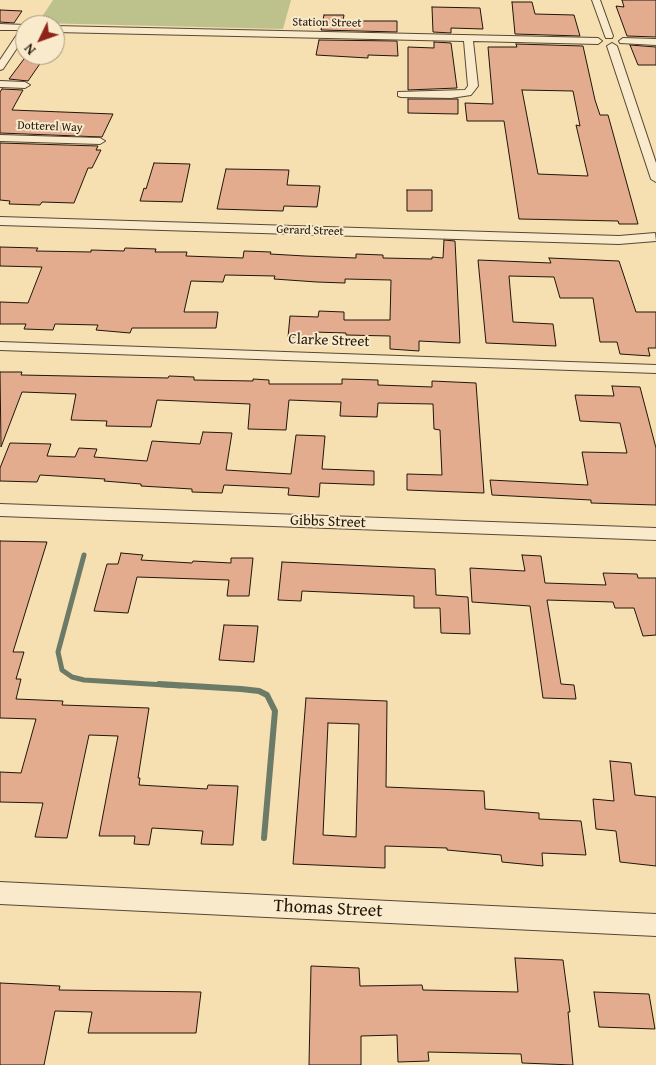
<!DOCTYPE html>
<html>
<head>
<meta charset="utf-8">
<style>
  body { margin:0 }
  #map { position:relative; width:656px; height:1065px; overflow:hidden; background:#f6dfb1; font-family:"Gentium Book Plus",serif }
  canvas { display:block }
  .north { position:absolute; left:15px; top:15px; width:50px; height:50px; box-sizing:border-box; background:#f9eacc; border:1px solid #a2957e; border-radius:50%; rotate:228deg; font-size:14px; font-weight:700; line-height:20px; text-align:center; color:#20160a }
  .north::after { content:''; display:block; margin:auto; width:18px; height:22px; background:#8f2418; clip-path:polygon(50% 0,100% 100%,50% 72%,0 100%) }
</style>
</head>
<body>
<div id="map">
<canvas width="656" height="1065"></canvas>
<div class="north">N</div>
</div>
<script>
const c = document.querySelector('canvas').getContext('2d');
c.lineJoin = 'round';
function fill(path, color) { c.fillStyle = color; c.fill(path, 'evenodd'); }
const poly = rows => new Path2D(rows.map(r => 'M' + r).join(''));
function trace(path, color, width, dash) { c.strokeStyle = color; c.lineWidth = width; c.lineCap = dash ? 'butt' : 'round'; c.setLineDash(dash || []); c.stroke(path); }
function write(font, color, halo, rows, align = 'center') {
  c.font = font + ' "Gentium Book Plus",serif'; c.lineWidth = 4; c.setLineDash([]); c.textBaseline = 'middle'; c.strokeStyle = halo; c.fillStyle = color; for (const [text, x, y, turn = 0] of rows) {
    c.save(); c.translate(x, y); c.rotate((+turn || 0) * Math.PI / 180); c.textAlign = isNaN(turn) ? turn : align; if (halo) c.strokeText(text, 0, 0); c.fillText(text, 0, 0); c.restore();
  }
}
fill(poly([
  [53,0,291,0,283,29,38,23]
]), '#bdc18b');
trace(poly([
  [84,555,58,652,62,670,72,677,84,680,181,686]
]), '#6c7a68', 5);
trace(poly([
  [159,684,241,689,259,691,267,695,275,711,264,838]
]), '#6c7a68', 6);
const building = poly([
  [622,0,656,0,656,37,627,36,616,6,624,7,622,0],
  [512,2,532,2,535,14,574,15,580,36,515,34,512,2],
  [432,7,480,8,483,29,451,28,451,33,433,32,432,7],
  [0,10,22,11,14,23,0,22,0,10],
  [324,15,344,15,343,21,397,21,397,32,321,30,324,15],
  [319,40,397,41,398,56,368,55,368,58,316,55,319,40],
  [434,42,451,43,457,88,408,90,408,47,434,48,434,42],
  [516,44,583,46,595,100,600,115,608,115,638,224,619,224,618,221,519,219,504,121,467,121,465,103,493,104,488,47,517,47,516,44],
  [522,90,573,91,580,126,576,125,588,176,538,174,522,90],
  [630,45,656,47,656,65,638,65,630,45],
  [27,55,46,55,28,81,9,79,27,55],
  [2,89,23,90,12,110,113,114,102,137,0,133,0,92,2,89],
  [408,99,458,99,458,114,408,113,408,99],
  [0,143,98,146,96,150,101,150,92,168,88,168,74,203,42,202,40,205,9,204,10,201,0,200,0,143],
  [154,163,190,164,182,202,140,201,144,188,146,189,154,163],
  [226,169,289,170,287,185,320,186,317,207,284,206,283,211,217,209,226,169],
  [407,190,432,190,432,211,407,211,407,190],
  [444,240,455,241,460,343,419,341,419,351,390,349,390,336,346,335,346,333,314,332,314,338,288,337,290,316,318,317,319,311,344,312,344,320,390,320,391,280,345,279,345,283,317,282,274,279,275,276,225,275,223,282,191,281,184,312,218,312,216,328,132,328,130,333,96,330,98,325,55,324,53,330,24,329,26,324,0,324,0,302,28,303,42,267,0,266,0,247,38,248,36,251,91,252,91,250,124,251,125,248,156,249,155,252,187,252,186,256,243,258,244,251,271,252,270,254,305,256,356,258,356,254,383,255,383,258,432,259,432,257,443,258,444,240],
  [549,258,619,261,636,312,656,312,656,348,648,348,650,356,620,354,617,342,600,342,593,298,560,298,554,277,509,276,513,322,553,324,556,346,486,343,478,260,551,263,549,258],
  [0,372,22,372,21,375,168,378,169,376,194,377,194,380,253,381,253,379,269,380,269,384,342,384,342,379,378,380,378,385,432,387,432,381,476,383,484,493,407,490,407,474,442,475,440,430,434,429,433,404,378,403,377,417,340,416,341,402,289,400,286,430,248,429,250,404,157,400,151,427,106,426,107,421,71,420,76,394,22,392,1,447,0,372],
  [612,386,640,387,656,448,656,505,591,503,591,500,492,495,490,480,588,485,582,452,627,453,620,423,580,421,575,395,614,396,612,386],
  [203,432,232,433,226,470,291,474,296,435,325,436,322,469,374,471,374,485,320,483,319,497,288,495,289,488,224,485,222,493,192,492,192,489,141,486,141,484,104,481,105,479,40,475,37,482,0,481,0,468,10,443,51,444,47,456,75,457,79,448,97,449,94,457,147,461,152,441,200,444,203,432],
  [0,541,47,542,13,652,24,652,16,679,21,679,16,699,63,701,62,705,149,708,138,778,140,778,139,785,207,789,208,785,238,786,233,845,201,844,203,831,152,828,149,845,134,844,135,836,99,836,118,736,89,735,67,838,35,837,43,803,0,802,0,772,21,773,36,719,0,718,0,541],
  [121,553,143,555,141,560,192,563,193,561,231,563,231,558,253,558,249,596,227,596,229,580,137,577,128,613,94,611,107,564,118,564,121,553],
  [522,555,541,556,545,583,606,585,603,573,637,574,638,578,656,578,656,635,643,636,634,608,615,608,613,602,547,600,561,684,574,685,576,699,543,698,530,606,472,602,470,568,525,571,522,555],
  [282,562,435,569,436,595,468,597,470,634,441,633,440,608,414,608,414,596,302,591,301,601,278,600,282,562],
  [224,625,258,626,254,662,219,660,224,625],
  [306,698,387,701,386,787,484,791,485,809,539,813,539,819,581,821,586,855,542,853,543,866,502,862,501,855,447,850,447,848,385,846,385,868,293,864,306,698],
  [328,723,359,724,356,837,323,835,328,723],
  [610,761,631,763,635,795,656,797,656,866,620,862,616,831,596,829,593,799,614,801,610,761],
  [515,958,563,960,570,1012,568,1012,573,1065,522,1063,521,1054,428,1052,429,1061,398,1062,397,1035,361,1036,361,1065,309,1065,311,966,359,968,360,986,422,985,423,990,518,992,515,958],
  [0,983,60,986,59,990,201,992,196,1033,88,1033,92,1012,55,1011,44,1065,0,1065,0,983],
  [594,992,649,994,655,1029,599,1027,594,992]
]);
fill(building, '#e4ac8f');
trace(building, '#20160a', 1);
const minor = poly([
  [592,0,600,0,613,36,612,38,606,38,605,36,592,0],
  [0,24,25,25,25,36,3,69,0,70,0,60,20,30,0,30,0,24],
  [55,26,598,38,602,41,598,44,473,41,478,86,471,95,451,98,401,97,398,96,398,92,465,90,468,86,464,41,55,32,55,26],
  [623,38,656,39,656,45,620,43,619,41,623,38],
  [612,43,617,46,656,163,656,182,651,179,607,46,612,43],
  [0,81,25,82,30,85,25,88,0,87,0,81],
  [0,135,100,138,105,141,100,144,0,141,0,135],
  [0,342,656,365,656,373,0,350,0,342],
  [0,504,656,528,656,540,0,516,0,504],
  [0,882,656,914,656,936,0,904,0,882]
]);
const tertiary = poly([
  [0,217,619,236,655,233,656,241,619,244,0,225,0,217]
]);
trace(minor, '#564834', 2);
trace(tertiary, '#564834', 2);
fill(minor, '#f9eacc');
fill(tertiary, '#f9eacc');
write('12px', '#20160a', '#f9eacc', [
  ["Station Street",327,23,1],
  ["Dotterel Way",50,127,2],
  ["Gerard Street",310,231,2]
]);
write('15px', '#20160a', '#f9eacc', [
  ["Clarke Street",329,341,2],
  ["Gibbs Street",328,522,2]
]);
write('18px', '#20160a', '#f9eacc', [
  ["Thomas Street",328,909,3]
]);
</script>
</body>
</html>
